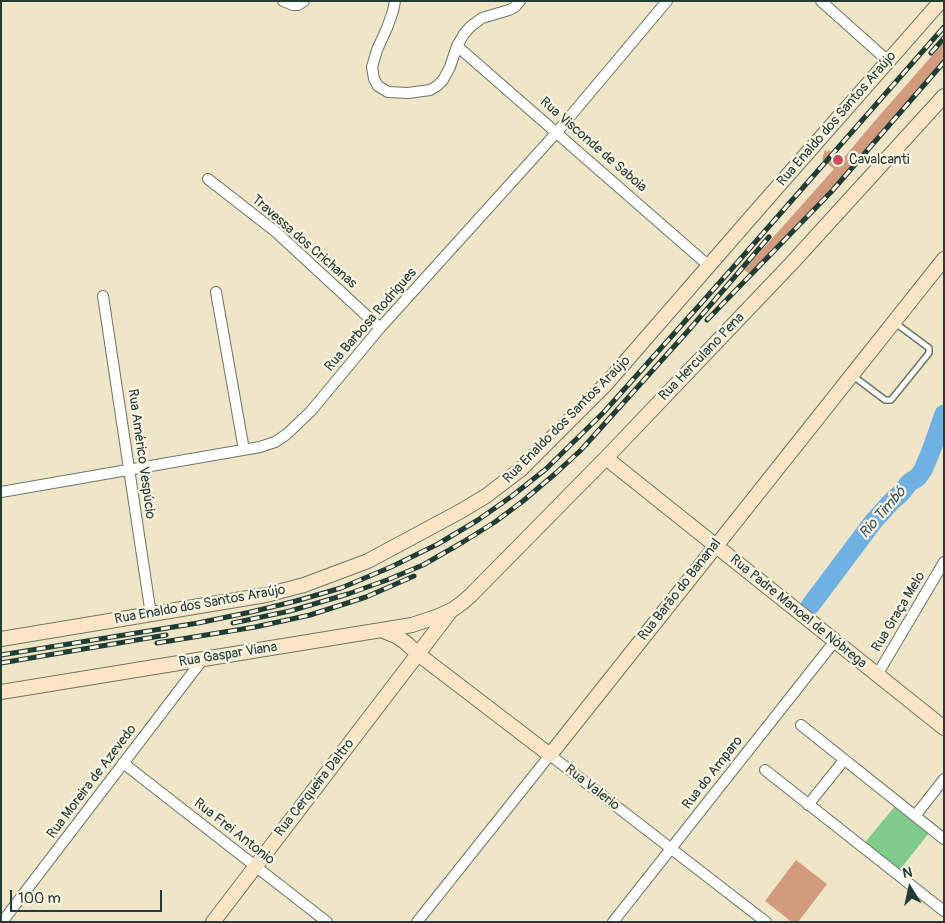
<!DOCTYPE html>
<html>
<head>
<meta charset="utf-8">
<style>
  body { margin:0 }
  #map { position:relative; width:945px; height:923px; overflow:hidden; background:#f1e5c8; font-family:Pangolin,sans-serif }
  canvas { display:block }
  .frame { position:absolute; inset:0; border:2px solid #1f3d34; pointer-events:none }
  .north { position:absolute; left:885px; top:863px; width:50px; height:50px; -webkit-text-stroke:4px #fcf5e5; paint-order:stroke; rotate:350deg; font-size:14px; font-weight:700; line-height:20px; text-align:center; color:#1f3d34 }
  .north::after { content:''; display:block; margin:auto; width:18px; height:22px; background:#1f3d34; clip-path:polygon(50% 0,100% 100%,50% 72%,0 100%) }
  .scale { position:absolute; left:10px; top:890px; width:152px; height:22px; box-sizing:border-box; border:2px solid #1f3d34; border-top:0; padding-left:6px; font-size:15px; line-height:18px; white-space:nowrap; color:#1f3d34; -webkit-text-stroke:4px #fcf5e5; paint-order:stroke }
</style>
</head>
<body>
<div id="map">
<canvas width="945" height="923"></canvas>
<div class="frame"></div>
<div class="north">N</div>
<div class="scale">100 m</div>
</div>
<script>
const c = document.querySelector('canvas').getContext('2d');
c.lineJoin = 'round';
function fill(path, color) { c.fillStyle = color; c.fill(path, 'evenodd'); }
const poly = rows => new Path2D(rows.map(r => 'M' + r).join(''));
function trace(path, color, width, dash) { c.strokeStyle = color; c.lineWidth = width; c.lineCap = dash ? 'butt' : 'round'; c.setLineDash(dash || []); c.stroke(path); }
function write(font, color, halo, rows, align = 'center') {
  c.font = font + ' Pangolin,sans-serif'; c.lineWidth = 4.5; c.setLineDash([]); c.textBaseline = 'middle'; c.strokeStyle = halo; c.fillStyle = color; for (const [text, x, y, turn = 0] of rows) {
    c.save(); c.translate(x, y); c.rotate((+turn || 0) * Math.PI / 180); c.textAlign = isNaN(turn) ? turn : align; if (halo) c.strokeText(text, 0, 0); c.fillText(text, 0, 0); c.restore();
  }
}
fill(poly([
  [895,806,929,833,898,872,863,845]
]), '#7fcb89');
trace(poly([
  [810,606,873,522,891,502,901,493,909,483,918,477,923,470,931,451,944,414]
]), '#70b1e4', 19);
fill(poly([
  [944,42,944,59,922,84,842,177,750,274,744,270,834,169,822,159,825,150,827,152,829,150,841,161,873,123],
  [796,860,827,884,798,922,792,922,765,901]
]), '#d29b7e');
const lane = poly([
  [852,375,885,400,891,400,929,353,929,348,894,322]
]);
const street = poly([
  [283,1,293,5,298,5,304,1],
  [395,1,393,11,387,28,377,50,372,67,374,79,378,86,388,92,408,93,430,90,437,86,443,80,450,67,457,46,464,34,470,27,482,18,509,10,515,7,520,1],
  [821,1,888,61],
  [457,46,709,266],
  [208,179,276,232,380,328],
  [216,292,244,450],
  [103,296,151,615],
  [1,492,260,447,275,442,287,434,311,411,380,328,557,132,667,1],
  [877,675,944,562],
  [801,725,944,839],
  [123,763,327,922],
  [765,770,944,911],
  [808,805,844,760],
  [915,816,944,779],
  [2,922,203,659],
  [417,922,550,755,766,922],
  [613,922,834,642]
]);
const secondary = poly([
  [606,458,944,728],
  [381,630,396,636,405,642,418,654,550,755,944,259],
  [1,639,266,595,304,585,368,561,461,511,486,496,520,470,607,383,759,208,941,1],
  [1,692,412,625,436,617,452,610,462,603,471,595,606,458,791,264,944,96],
  [213,922,450,612]
]);
trace(lane, '#687868', 8);
trace(street, '#687868', 12);
trace(secondary, '#687868', 16);
trace(lane, '#fff', 5);
trace(street, '#fff', 10);
trace(secondary, '#fce5c4', 14);
const rail = poly([
  [931,53,944,38],
  [707,320,832,191,944,62],
  [233,623,290,611,348,594,387,580,423,565,463,542,495,522,523,501,556,473,581,450,688,331,769,237],
  [157,643,255,627,310,615,366,597,414,576],
  [1,655,198,623,251,612,296,601,341,588,391,567,438,544,478,520,512,496,546,469,604,412,729,272,944,27],
  [1,663,166,635]
]);
trace(rail, '#1f3d34', 5);
trace(rail, '#fcf5e5', 3, [9]);
for (const [x, y, r, color] of [
  [838,160,6,"#d1495b"]
]) { const dot = new Path2D(); dot.arc(x, y, r, 0, 2 * Math.PI); c.fillStyle = color; c.fill(dot); trace(dot, '#fcf5e5', 2); }
write('14px', '#1f3d34', '#fcf5e5', [
  ["Rua Enaldo dos Santos Araújo",837,119,-49],
  ["Rua Visconde de Saboia",593,145,41],
  ["Travessa dos Crichanas",304,242,41],
  ["Rua Barbosa Rodrigues",371,320,-49],
  ["Rua Herculano Pena",702,357,-46],
  ["Rua Enaldo dos Santos Araújo",567,420,-45],
  ["Rua Américo Vespúcio",141,454,82],
  ["Rua Barão do Bananal",680,590,-52],
  ["Rua Enaldo dos Santos Araújo",200,605,-10],
  ["Rua Padre Manoel de Nóbrega",798,612,39],
  ["Rua Graça Melo",899,612,-59],
  ["Rua Gaspar Viana",228,655,-9],
  ["Rua do Amparo",713,773,-52],
  ["Rua Moreira de Azevedo",92,782,-53],
  ["Rua Cerqueira Daltro",315,788,-52],
  ["Rua Valerio",592,788,38],
  ["Rua Frei Antonio",234,832,38]
]);
write('14px', '#1f3d34', '#fcf5e5', [
  ["Cavalcanti",849,160]
], 'left');
write('italic 15px', '#335a60', '#fcf5e5', [
  ["Rio Timbó",883,513,-49]
]);
</script>
</body>
</html>
